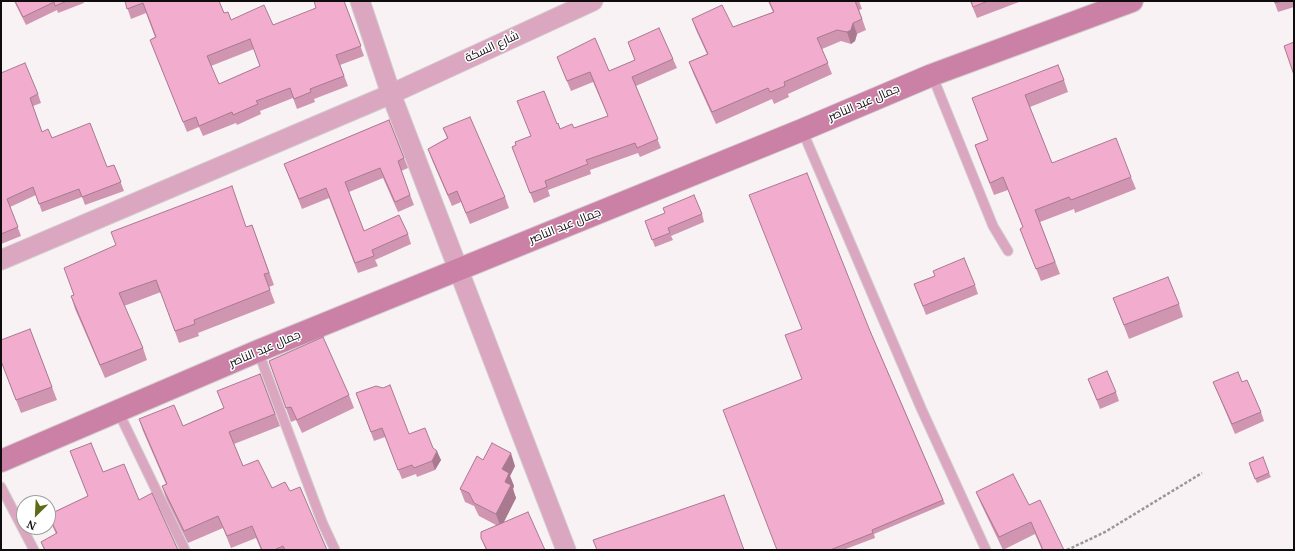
<!DOCTYPE html>
<html>
<head>
<meta charset="utf-8">
<style>
  body { margin:0 }
  #map { position:relative; width:1295px; height:551px; overflow:hidden; background:#f8f2f4; font-family:"Noto Serif",serif }
  canvas { display:block }
  .frame { position:absolute; inset:0; border:2px solid #0e0c0c; pointer-events:none }
  .north { position:absolute; left:16px; top:495px; width:40px; height:40px; box-sizing:border-box; background:#fff; border:1px solid #9f9e9e; border-radius:50%; rotate:204deg; font-size:11px; font-weight:700; line-height:16px; text-align:center; color:#0e0c0c }
  .north::after { content:''; display:block; margin:auto; width:14px; height:18px; background:#5d6c16; clip-path:polygon(50% 0,100% 100%,50% 72%,0 100%) }
</style>
</head>
<body>
<div id="map">
<canvas width="1295" height="551"></canvas>
<div class="frame"></div>
<div class="north">N</div>
</div>
<script>
const c = document.querySelector('canvas').getContext('2d');
c.lineJoin = 'round';
const poly = rows => new Path2D(rows.map(r => 'M' + r).join(''));
function trace(path, color, width, dash) { c.strokeStyle = color; c.lineWidth = width; c.lineCap = dash ? 'butt' : 'round'; c.setLineDash(dash || []); c.stroke(path); }
function fill(path, color) { c.fillStyle = color; c.fill(path, 'evenodd'); }
function write(font, color, halo, rows, align = 'center') {
  c.font = font + ' "Noto Serif",Cairo,serif'; c.lineWidth = 3; c.setLineDash([]); c.textBaseline = 'middle'; c.strokeStyle = halo; c.fillStyle = color; for (const [text, x, y, turn = 0] of rows) {
    c.save(); c.translate(x, y); c.rotate((+turn || 0) * Math.PI / 180); c.textAlign = isNaN(turn) ? turn : align; if (halo) c.strokeText(text, 0, 0); c.fillText(text, 0, 0); c.restore();
  }
}
const lane = poly([
  [932,75,993,226,1008,251],
  [802,130,921,408,986,550],
  [258,351,322,522,335,550],
  [118,411,185,550],
  [1,487,34,550]
]);
const street = poly([
  [360,1,391,94,566,550],
  [1,260,391,94,593,1]
]);
const secondary = poly([
  [1,461,258,351,802,130,932,75,1132,1]
]);
trace(lane, '#d3cdcf', 11);
trace(street, '#d3cdcf', 21);
trace(secondary, '#d3cdcf', 24);
trace(poly([
  [1067,550,1105,532,1202,473]
]), '#9b9697', 2.5, [3, 2]);
trace(lane, '#dba7c0', 9);
trace(street, '#dba7c0', 19);
trace(secondary, '#cb81a6', 22);
fill(poly([
  [14,1,83,1,84,3,58,13,57,10,26,25],
  [125,1,219,1,224,13,231,20,273,25,344,1,364,56,340,65,348,86,314,99,315,102,297,109,293,98,260,111,261,114,237,125,236,123,203,136,199,127,187,132,150,40,155,37,146,13,131,19],
  [254,49,260,66,219,84,211,66],
  [768,1,859,1,862,9,859,10,866,30,857,34,855,41,851,44,841,41,822,49,832,74,788,94,789,97,774,104,772,99,716,124,693,73,689,62,707,54,696,30,692,19,733,27,773,12],
  [970,1,1019,1,1019,2,977,18],
  [1274,1,1294,1,1294,7,1278,12],
  [628,42,673,59,677,68,636,86,661,148,640,157,638,153,590,170,591,174,548,190,550,196,534,203,512,147,516,145,530,136,557,124,560,129,574,128,608,116,593,82,571,91,557,57,609,71,635,60],
  [1,73,38,94,41,103,33,106,42,132,52,138,107,167,114,165,124,191,85,205,82,197,42,212,36,195,10,207,21,236,1,244],
  [1064,80,1068,92,1030,107,1052,163,1131,177,1136,189,1075,213,1074,209,1040,222,1060,274,1041,281,1020,229,1023,228,1008,190,994,195,979,157,975,145,988,140,972,98],
  [389,120,408,168,401,171,414,205,398,212,383,178,349,192,364,231,408,234,411,244,375,260,378,266,358,273,329,198,302,209,284,164],
  [443,128,505,197,509,208,470,224,461,202,452,206,432,160,428,149,447,138],
  [702,214,704,222,671,236,673,240,655,247,645,221],
  [252,225,274,285,269,287,275,303,198,333,199,336,179,343,161,292,124,306,143,348,147,360,105,378,75,309,71,296],
  [935,276,975,285,978,294,926,315,914,284],
  [1113,298,1179,304,1183,317,1129,339],
  [30,329,57,400,21,413,1,361],
  [870,331,945,504,874,534,875,538,843,550,777,550,802,379],
  [269,361,349,395,354,408,302,433,296,420,291,422],
  [260,374,280,426,234,444,243,466,272,488,290,491,327,550,261,550,256,538,231,548,223,528,188,543,166,498,162,486,166,484,143,431,139,419,183,426,223,408],
  [1088,379,1116,392,1119,401,1100,409],
  [1213,382,1242,382,1261,412,1264,421,1235,434],
  [356,393,409,434,433,448,441,460,435,470,417,477,416,474,402,479,385,437,374,441],
  [70,451,103,472,139,500,178,550,44,550,41,542,56,534,52,525,48,515,88,496],
  [483,460,515,466,510,476,514,486,513,489,516,498,503,522,545,550,486,550,481,538,496,525,479,516,474,506,465,502,460,489],
  [1250,468,1269,473,1271,477,1257,483],
  [976,492,1029,505,1064,550,1042,550,1035,534,1003,550,981,504]
]), '#d095b1');
fill(poly([
  [853,23,857,34,855,41,851,44,847,32],
  [437,451,441,460,435,470,432,461],
  [511,453,515,466,510,476,514,486,513,489,516,498,501,528,496,514,502,469]
]), '#a97990');
const building = poly([
  [15,1,67,1,55,6,54,2,23,17,15,1],
  [125,1,219,1,224,13,228,12,231,20,264,5,273,25,316,8,314,1,344,1,361,46,336,55,344,76,310,89,311,92,294,99,290,88,256,101,258,104,233,115,232,112,199,126,196,117,183,122,150,40,156,37,143,3,127,9,125,1],
  [250,39,260,66,219,84,207,56,250,39],
  [769,1,855,1,862,19,853,23,851,30,847,32,837,30,817,38,828,63,784,82,785,86,770,92,768,88,712,112,689,62,708,54,692,19,722,5,733,27,774,12,769,1],
  [971,1,988,1,973,7,971,1],
  [1274,1,1283,1,1275,3,1274,1],
  [659,28,673,59,632,77,658,139,637,148,635,143,586,160,588,164,545,181,547,187,530,193,512,147,516,145,515,142,531,136,517,101,544,91,557,124,558,123,560,129,572,124,574,128,608,116,590,72,567,81,557,57,595,38,609,71,635,60,628,42,659,28],
  [1294,42,1294,75,1284,46,1294,42],
  [25,63,38,94,30,98,42,132,48,129,52,138,90,123,107,167,114,165,121,182,82,197,79,189,39,204,33,187,7,199,18,227,1,234,1,73,25,63],
  [1058,65,1064,80,1025,95,1052,163,1116,138,1131,177,1071,200,1069,197,1035,210,1055,262,1036,269,1020,229,1023,227,1003,177,990,183,975,145,988,140,972,98,1058,65],
  [470,117,505,197,466,213,457,191,448,195,428,149,448,138,443,128,470,117],
  [389,120,404,158,398,161,410,195,395,202,380,168,345,182,364,231,399,215,408,234,372,250,374,256,355,263,326,188,299,199,284,164,389,120],
  [807,173,870,331,943,500,872,530,873,533,830,550,777,550,723,410,802,379,785,335,802,329,749,195,807,173],
  [232,186,246,227,252,225,269,273,264,274,270,290,194,320,195,324,175,331,156,280,119,293,143,348,100,365,71,296,74,295,64,268,116,245,111,232,232,186],
  [694,195,702,214,668,228,670,233,652,240,645,221,665,213,663,208,694,195],
  [964,258,975,285,923,306,914,284,935,276,933,271,964,258],
  [1168,277,1179,304,1124,325,1113,298,1168,277],
  [30,329,52,387,16,400,1,361,1,340,30,329],
  [323,337,349,395,297,420,291,407,286,408,269,361,323,337],
  [1107,371,1116,392,1097,400,1088,379,1107,371],
  [1238,372,1242,382,1247,380,1261,412,1232,424,1213,382,1238,372],
  [260,374,275,414,229,432,243,466,258,460,272,488,285,482,290,491,300,487,327,550,285,550,283,546,274,550,262,550,252,526,227,536,218,516,184,531,162,486,167,484,139,419,174,405,183,426,224,408,217,391,260,374],
  [390,385,409,434,425,428,433,448,437,451,432,461,414,468,412,465,398,470,382,428,371,432,356,393,376,386,383,388,390,385],
  [91,443,103,472,124,464,139,500,152,493,178,550,45,550,41,542,57,533,48,515,88,496,70,451,91,443],
  [492,443,511,453,502,469,509,473,505,482,511,485,496,514,474,503,469,493,460,489,477,456,483,460,492,443],
  [1263,457,1269,473,1255,479,1249,463,1263,457],
  [1013,474,1029,505,1040,500,1064,550,1043,550,1031,522,999,537,976,492,1013,474],
  [724,495,744,550,597,550,593,540,724,495],
  [528,512,545,550,487,550,481,538,481,532,528,512]
]);
fill(building, '#f2adce');
trace(building, '#a97990', 1);
write('12px', '#0e0c0c', '#fff', [
  ["شارع السكة",492,47,-25],
  ["جمال عبد الناصر",864,103,-23],
  ["جمال عبد الناصر",565,226,-22],
  ["جمال عبد الناصر",265,349,-23]
]);
</script>
</body>
</html>
